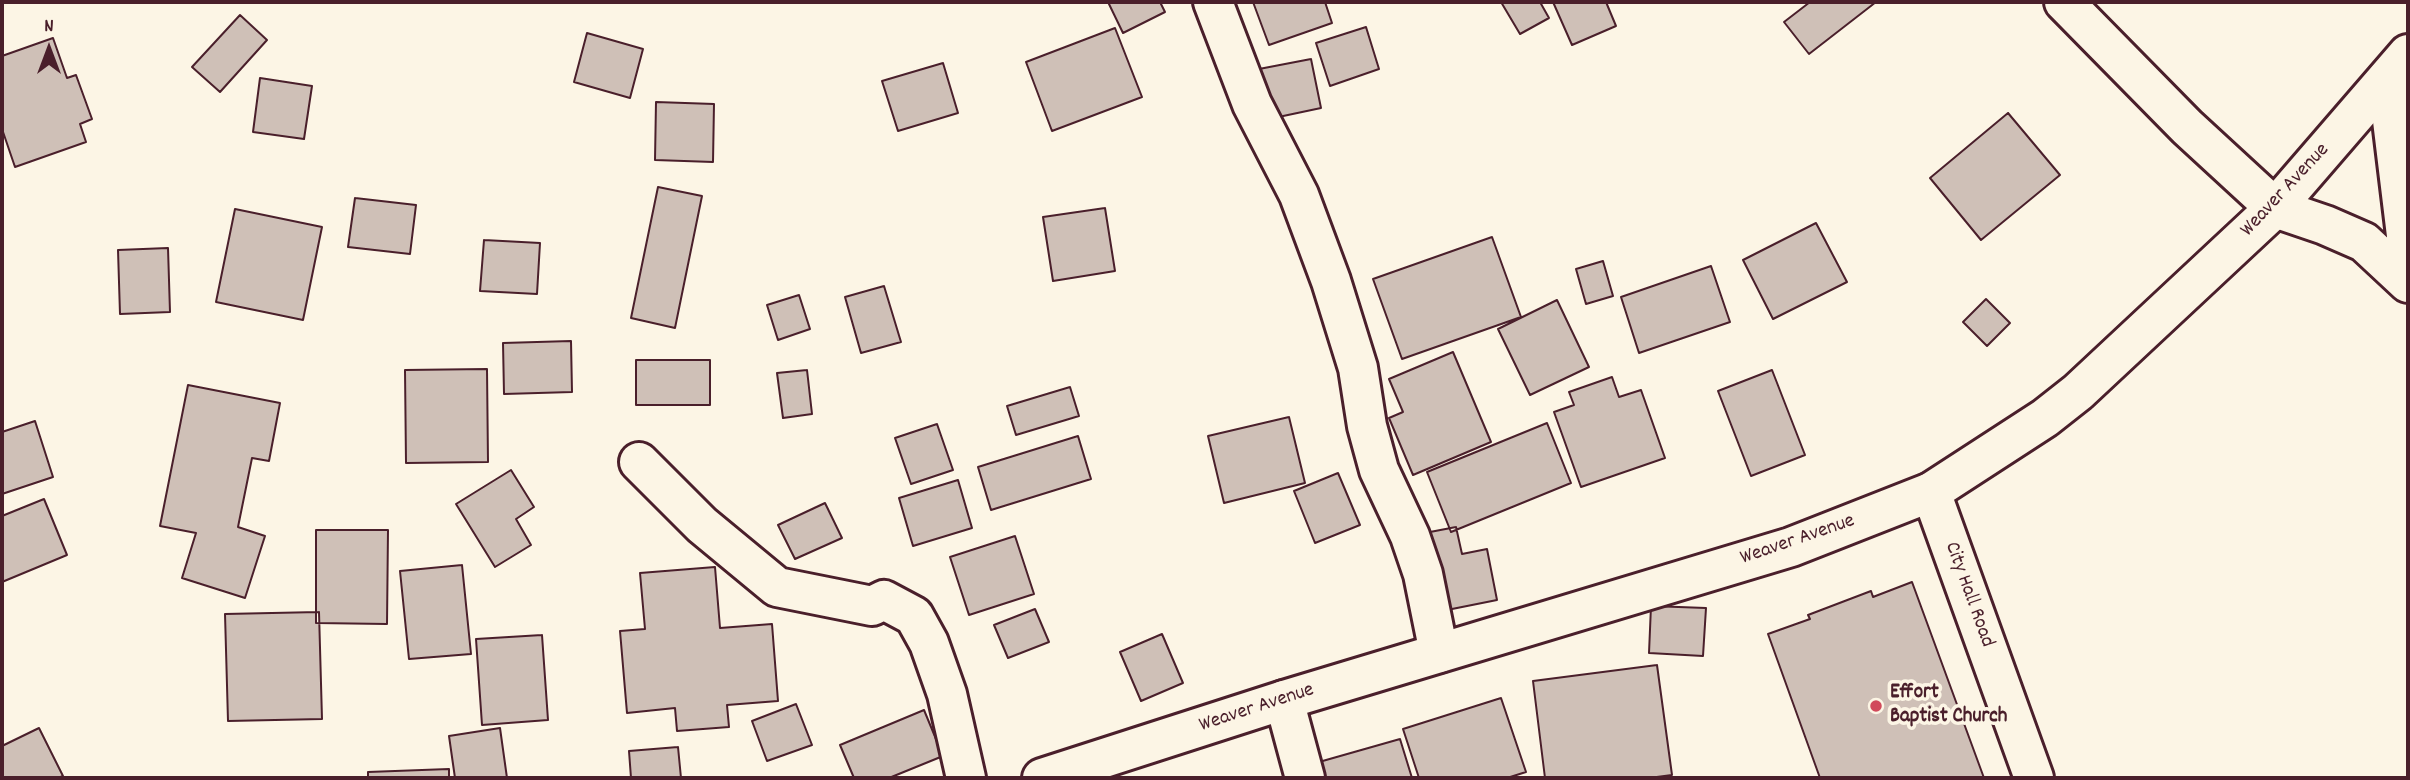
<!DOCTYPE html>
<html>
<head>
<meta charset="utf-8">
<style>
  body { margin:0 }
  #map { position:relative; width:2410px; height:780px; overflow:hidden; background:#fcf5e5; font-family:Dekko,sans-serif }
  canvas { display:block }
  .frame { position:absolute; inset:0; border:4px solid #4a1f2b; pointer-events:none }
  .north { position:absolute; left:14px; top:14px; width:70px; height:70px; -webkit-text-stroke:5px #fcf5e5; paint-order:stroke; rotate:0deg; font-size:19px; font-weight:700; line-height:28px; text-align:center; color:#4a1f2b }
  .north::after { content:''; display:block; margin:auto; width:24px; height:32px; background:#4a1f2b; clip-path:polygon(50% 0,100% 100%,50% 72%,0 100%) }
</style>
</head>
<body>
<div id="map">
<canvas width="2410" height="780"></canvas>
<div class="frame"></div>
<div class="north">N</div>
</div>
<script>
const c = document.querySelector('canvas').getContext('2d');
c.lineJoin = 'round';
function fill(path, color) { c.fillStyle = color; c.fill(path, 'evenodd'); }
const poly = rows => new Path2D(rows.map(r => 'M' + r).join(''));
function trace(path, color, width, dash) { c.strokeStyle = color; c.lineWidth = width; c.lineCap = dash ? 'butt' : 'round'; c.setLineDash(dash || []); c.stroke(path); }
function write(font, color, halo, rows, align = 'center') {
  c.font = font + ' Dekko,sans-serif'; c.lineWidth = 7; c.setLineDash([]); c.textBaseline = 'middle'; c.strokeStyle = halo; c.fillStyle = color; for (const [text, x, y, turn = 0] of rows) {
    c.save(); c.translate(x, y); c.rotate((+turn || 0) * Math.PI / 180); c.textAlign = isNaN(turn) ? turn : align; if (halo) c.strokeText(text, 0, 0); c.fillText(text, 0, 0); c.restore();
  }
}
const building = poly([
  [1108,2,1160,2,1165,12,1123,33,1108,2],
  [1253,2,1325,2,1332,23,1269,45,1253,2],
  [1501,2,1540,2,1549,18,1520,34,1501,2],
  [1553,2,1606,2,1616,26,1572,45,1553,2],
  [1810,2,1876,2,1809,54,1784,22,1810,2],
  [240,15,267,40,220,92,192,67,240,15],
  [1366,27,1379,69,1330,86,1316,43,1366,27],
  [1115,28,1142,97,1052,131,1026,62,1115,28],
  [587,33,643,49,630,98,574,82,587,33],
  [53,38,67,78,76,75,92,119,80,124,86,142,15,167,2,129,2,56,53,38],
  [1311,59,1321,108,1269,119,1259,69,1311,59],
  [943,63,958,113,898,131,882,81,943,63],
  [260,78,312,86,304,139,253,132,260,78],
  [656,102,714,104,713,162,655,160,656,102],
  [2008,113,2060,175,1981,240,1930,178,2008,113],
  [658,187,702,196,675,328,631,318,658,187],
  [355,198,416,205,410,254,348,247,355,198],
  [1105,208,1115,271,1053,281,1043,217,1105,208],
  [235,209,322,227,303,320,216,302,235,209],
  [1816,223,1847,282,1773,319,1743,260,1816,223],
  [1492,237,1521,317,1402,359,1373,279,1492,237],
  [484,240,540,243,537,294,480,291,484,240],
  [168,248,170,312,120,314,118,250,168,248],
  [1603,261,1613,296,1586,304,1576,269,1603,261],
  [1711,266,1730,322,1639,353,1621,297,1711,266],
  [884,286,901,342,861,353,845,297,884,286],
  [799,295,810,329,778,340,767,305,799,295],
  [1986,299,2010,323,1987,346,1963,322,1986,299],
  [1557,300,1589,367,1530,395,1498,329,1557,300],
  [571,341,572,392,504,394,503,343,571,341],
  [1453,352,1491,442,1413,475,1389,418,1403,412,1389,379,1453,352],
  [636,360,710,360,710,405,636,405,636,360],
  [487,369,488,462,406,463,405,370,487,369],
  [807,370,812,414,783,418,777,373,807,370],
  [1772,370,1805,455,1751,476,1718,391,1772,370],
  [1612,377,1619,397,1641,390,1665,458,1581,487,1554,412,1574,405,1569,392,1612,377],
  [188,385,280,403,269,461,252,458,238,527,265,536,245,598,182,578,196,533,160,526,188,385],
  [1070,387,1079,416,1016,435,1007,406,1070,387],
  [1289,417,1305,483,1224,503,1208,436,1289,417],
  [35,421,53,477,2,494,2,432,35,421],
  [1547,423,1571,483,1451,532,1427,472,1547,423],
  [937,424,953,470,911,484,895,438,937,424],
  [1078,436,1091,479,991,510,978,467,1078,436],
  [511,470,534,507,516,519,531,545,495,567,456,504,511,470],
  [1338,473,1360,525,1315,543,1294,491,1338,473],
  [958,480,972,528,913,546,899,498,958,480],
  [44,499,67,555,2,582,2,516,44,499],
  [825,503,842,538,795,559,778,525,825,503],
  [1456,527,1462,554,1487,549,1497,600,1447,610,1430,532,1456,527],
  [316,530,388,530,387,624,316,623,316,530],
  [1015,536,1034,594,969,615,950,557,1015,536],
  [462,565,471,654,409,659,400,571,462,565],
  [715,567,720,628,772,624,778,701,727,705,729,727,677,731,675,708,627,713,620,631,645,629,640,573,715,567],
  [1912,582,1984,778,1820,778,1768,634,1810,619,1808,615,1871,591,1873,597,1912,582],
  [1651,606,1706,608,1703,656,1649,653,1651,606],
  [1035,609,1049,642,1008,658,994,625,1035,609],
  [319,612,322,719,228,721,225,614,319,612],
  [1162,634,1183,683,1141,701,1120,652,1162,634],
  [542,635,548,720,482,725,476,639,542,635],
  [1657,665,1672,775,1649,778,1545,778,1533,681,1657,665],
  [1501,698,1526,772,1507,778,1419,778,1403,729,1501,698],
  [796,704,812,745,767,761,752,721,796,704],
  [924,710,943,756,889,778,854,778,840,745,924,710],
  [39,728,63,776,58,778,2,778,2,746,39,728],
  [500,728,507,778,455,778,449,736,500,728],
  [1400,739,1412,778,1316,778,1312,764,1400,739],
  [678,747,681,778,631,778,629,751,678,747],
  [449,769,449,778,368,778,368,772,449,769]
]);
fill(building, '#cfc0b7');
trace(building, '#4a1f2b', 2);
const minor = poly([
  [1213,2,1252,104,1299,195,1331,281,1358,368,1367,426,1379,470,1410,536,1423,574,1439,653],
  [2064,2,2187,127,2275,208,2325,225,2364,242,2408,283],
  [2387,79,2408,252],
  [639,462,702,525,777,587,872,606,884,600,914,616,929,643,947,694,966,778],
  [1931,492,2034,778],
  [1284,700,1305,778]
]);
const tertiary = poly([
  [1042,778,1284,700,1791,547,1931,492,2045,418,2078,392,2275,208,2408,54]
]);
trace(minor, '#4a1f2b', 44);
trace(tertiary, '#4a1f2b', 44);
trace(minor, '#fcf5e5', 38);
trace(tertiary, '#fcf5e5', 38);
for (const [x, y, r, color] of [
  [1876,706,7,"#d1495b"]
]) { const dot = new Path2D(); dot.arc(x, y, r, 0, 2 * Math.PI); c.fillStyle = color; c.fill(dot); trace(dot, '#fcf5e5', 2.5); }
write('21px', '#4a1f2b', '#fcf5e5', [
  ["Weaver Avenue",2286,191,-47],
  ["Weaver Avenue",1798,541,-19],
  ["City Hall Road",1968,595,70],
  ["Weaver Avenue",1257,709,-18]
]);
write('bold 21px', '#4a1f2b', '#fcf5e5', [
  ["Effort",1890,694],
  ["Baptist Church",1890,718]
], 'left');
</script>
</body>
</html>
